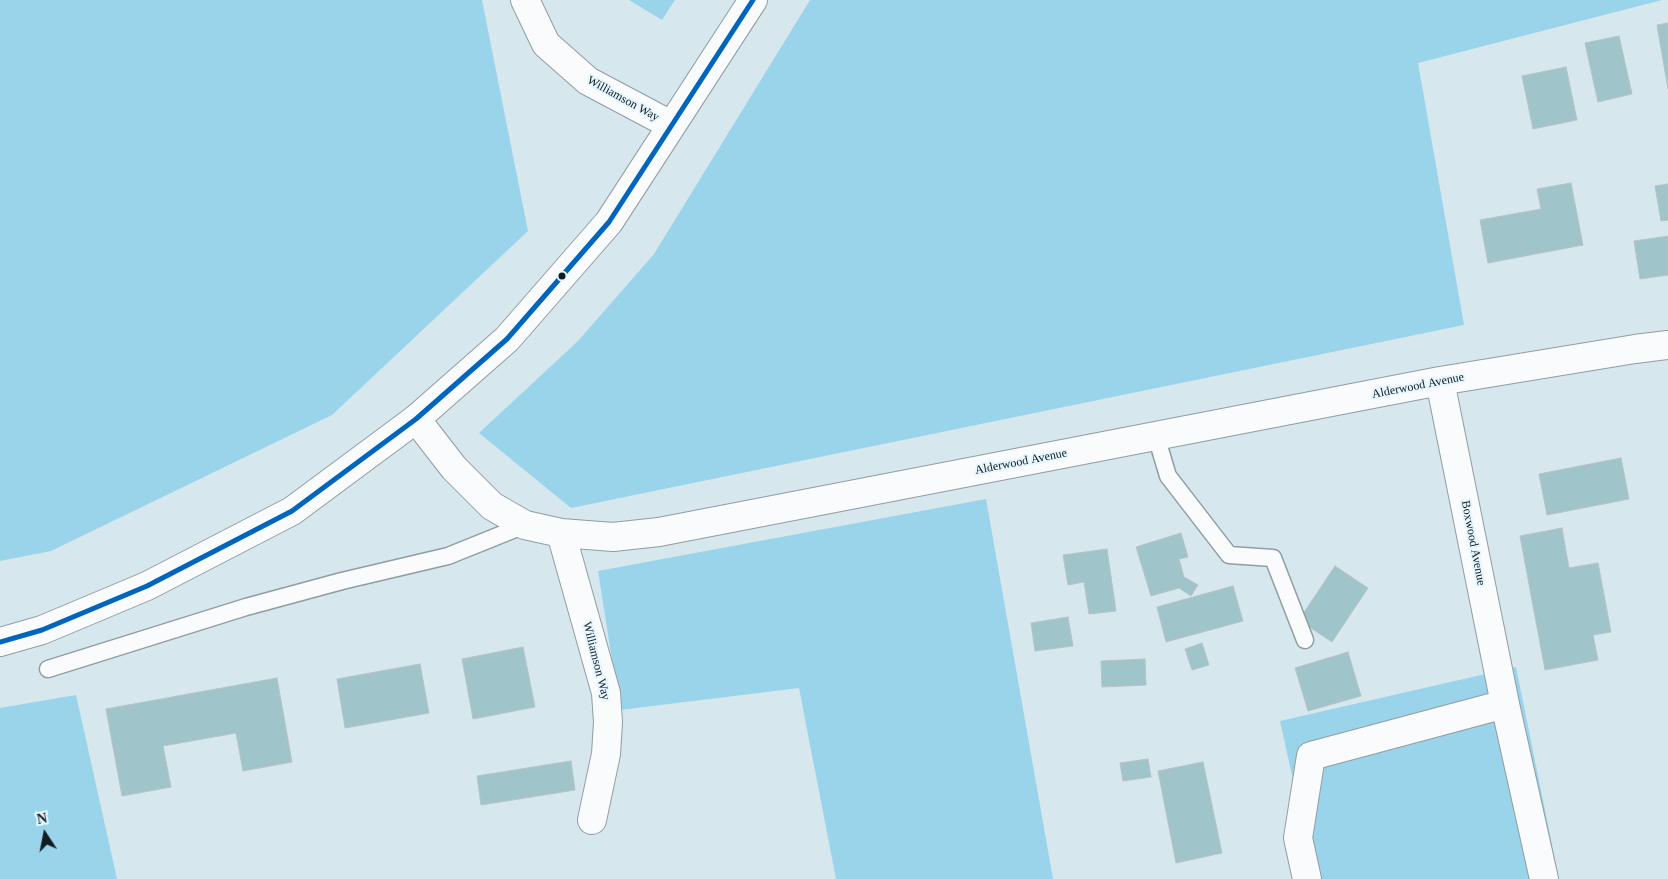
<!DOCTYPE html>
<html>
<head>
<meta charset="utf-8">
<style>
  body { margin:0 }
  #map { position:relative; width:1668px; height:879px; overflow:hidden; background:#d7e7ee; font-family:Georgia,serif }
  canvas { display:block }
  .north { position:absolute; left:20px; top:809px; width:50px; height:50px; -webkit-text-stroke:4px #e5f6fe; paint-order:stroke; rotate:349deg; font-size:14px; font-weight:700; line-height:20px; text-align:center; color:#111c21 }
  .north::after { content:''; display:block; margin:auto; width:18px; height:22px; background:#111c21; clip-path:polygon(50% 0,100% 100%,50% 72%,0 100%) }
</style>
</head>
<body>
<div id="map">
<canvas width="1668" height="879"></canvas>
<div class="north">N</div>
</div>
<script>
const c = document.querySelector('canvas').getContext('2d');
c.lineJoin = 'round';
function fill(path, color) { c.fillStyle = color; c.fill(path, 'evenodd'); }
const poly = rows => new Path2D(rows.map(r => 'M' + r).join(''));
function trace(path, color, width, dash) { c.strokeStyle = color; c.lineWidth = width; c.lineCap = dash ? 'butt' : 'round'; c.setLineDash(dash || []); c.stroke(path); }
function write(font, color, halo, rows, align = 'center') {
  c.font = font + ' Georgia,serif'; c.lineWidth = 4; c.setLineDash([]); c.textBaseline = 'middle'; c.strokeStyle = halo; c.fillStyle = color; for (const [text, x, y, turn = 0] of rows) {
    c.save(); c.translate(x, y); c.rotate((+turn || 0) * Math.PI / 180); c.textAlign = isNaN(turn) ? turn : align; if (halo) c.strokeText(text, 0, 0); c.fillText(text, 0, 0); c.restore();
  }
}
fill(poly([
  [0,0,482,0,528,231,332,415,51,551,0,561],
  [629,0,675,0,662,20],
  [810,0,1662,0,1418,63,1464,325,571,508,479,433,578,341,654,254],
  [986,499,1053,879,836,879,799,688,620,710,598,571],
  [1516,667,1559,879,1315,879,1280,721],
  [76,695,117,879,0,879,0,708]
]), '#99d4eb');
const building = poly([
  [1668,23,1668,89,1657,25,1668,23],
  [1619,36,1632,94,1598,102,1585,43,1619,36],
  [1566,67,1577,120,1533,129,1522,76,1566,67],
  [1571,183,1583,245,1488,263,1480,220,1541,209,1537,189,1571,183],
  [1668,184,1668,220,1661,221,1655,186,1668,184],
  [1668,236,1668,275,1640,279,1634,241,1668,236],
  [1621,458,1629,499,1547,515,1539,474,1621,458],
  [1562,528,1569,568,1598,563,1611,632,1593,635,1598,660,1545,670,1520,536,1562,528],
  [1181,533,1188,557,1179,559,1184,577,1198,585,1191,596,1179,588,1151,596,1136,547,1181,533],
  [1107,549,1116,611,1089,614,1084,582,1068,585,1063,555,1107,549],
  [1335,566,1368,588,1332,642,1299,620,1335,566],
  [1233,586,1243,621,1166,642,1157,607,1233,586],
  [1068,617,1073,646,1035,651,1031,623,1068,617],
  [1202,643,1209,665,1192,670,1185,649,1202,643],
  [523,647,535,707,473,719,462,659,523,647],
  [1348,652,1361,696,1308,711,1295,668,1348,652],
  [1145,659,1146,685,1102,687,1101,661,1145,659],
  [420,664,429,713,345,728,337,679,420,664],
  [277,678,292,762,243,771,236,733,163,746,171,787,122,796,106,709,277,678],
  [1148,759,1151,777,1123,781,1120,763,1148,759],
  [571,761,575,790,481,805,477,776,571,761],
  [1203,762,1222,853,1176,863,1158,771,1203,762]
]);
fill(building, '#9fc5cb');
trace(building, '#b5c3c6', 1);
const lane = poly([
  [1156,436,1168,476,1229,555,1273,558,1305,640],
  [48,669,246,607,342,581,448,556,525,525]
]);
const street = poly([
  [1440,381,1505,704,1544,879],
  [416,419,454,468,492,506,525,525,561,533,613,537,659,532,1440,381,1635,349,1668,345],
  [561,533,606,693,608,722,606,754,592,820],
  [1307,879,1298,838,1311,756,1505,704]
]);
const secondary = poly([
  [525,0,546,44,588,81,671,125],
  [0,642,42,630,147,586,292,511,416,419,507,339,609,222,753,0]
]);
trace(lane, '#919da3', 19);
trace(street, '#919da3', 30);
trace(secondary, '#919da3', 30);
trace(lane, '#f9fbfc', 16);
trace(street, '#f9fbfc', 28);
trace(secondary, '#f9fbfc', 28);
trace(poly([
  [0,642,42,630,147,586,292,511,416,419,507,339,609,222,753,0]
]), '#0065bd', 5);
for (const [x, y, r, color] of [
  [562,276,4.5,"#111c21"]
]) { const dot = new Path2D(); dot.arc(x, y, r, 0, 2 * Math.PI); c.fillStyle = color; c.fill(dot); trace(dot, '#e5f6fe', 2); }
write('12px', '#111c21', '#e5f6fe', [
  ["Williamson Way",623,99,29],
  ["Alderwood Avenue",1418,386,-11],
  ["Alderwood Avenue",1021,462,-11],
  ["Boxwood Avenue",1473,543,79],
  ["Williamson Way",596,661,76]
]);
</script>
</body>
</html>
